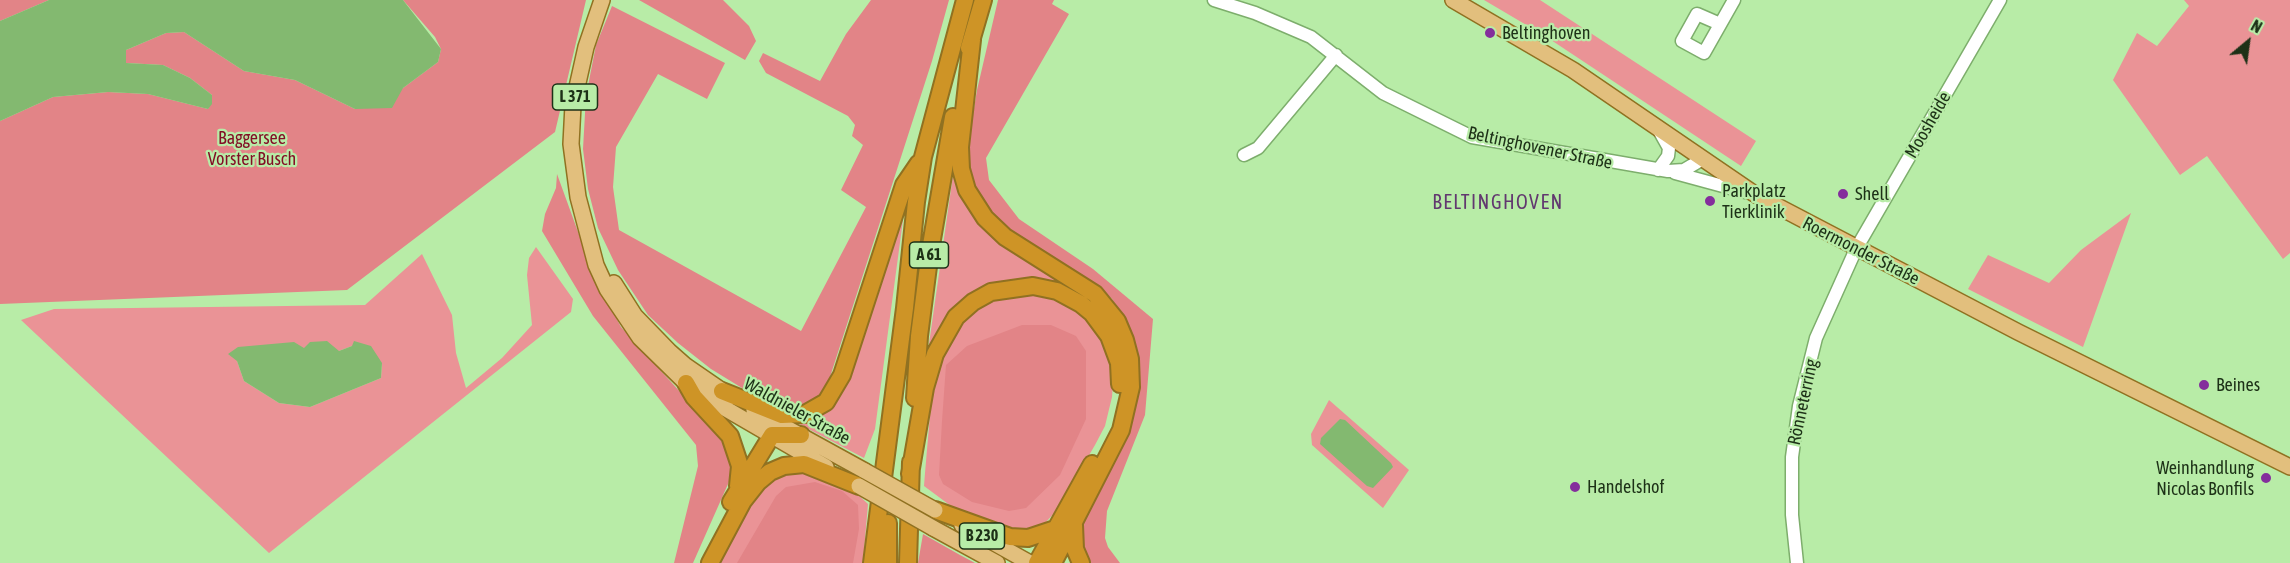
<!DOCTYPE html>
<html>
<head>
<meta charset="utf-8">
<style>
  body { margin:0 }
  #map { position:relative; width:2290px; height:563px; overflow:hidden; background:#b8eca7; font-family:"Asap Condensed",sans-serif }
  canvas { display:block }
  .north { position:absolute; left:2218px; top:12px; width:60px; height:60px; -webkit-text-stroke:4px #b8eca7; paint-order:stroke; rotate:29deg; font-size:16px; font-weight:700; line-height:24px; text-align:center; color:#1d3117 }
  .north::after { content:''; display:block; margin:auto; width:21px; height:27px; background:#1d3117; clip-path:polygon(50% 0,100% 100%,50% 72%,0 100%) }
</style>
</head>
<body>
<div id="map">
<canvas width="2290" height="563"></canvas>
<div class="north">N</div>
</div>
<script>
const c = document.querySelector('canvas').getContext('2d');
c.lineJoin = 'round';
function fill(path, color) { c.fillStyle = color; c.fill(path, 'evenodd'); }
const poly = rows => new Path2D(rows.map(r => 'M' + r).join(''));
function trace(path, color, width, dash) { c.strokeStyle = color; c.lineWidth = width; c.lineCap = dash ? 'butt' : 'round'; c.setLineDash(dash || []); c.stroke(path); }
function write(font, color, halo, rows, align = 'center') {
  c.font = font + ' "Asap Condensed",sans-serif'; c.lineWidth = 4.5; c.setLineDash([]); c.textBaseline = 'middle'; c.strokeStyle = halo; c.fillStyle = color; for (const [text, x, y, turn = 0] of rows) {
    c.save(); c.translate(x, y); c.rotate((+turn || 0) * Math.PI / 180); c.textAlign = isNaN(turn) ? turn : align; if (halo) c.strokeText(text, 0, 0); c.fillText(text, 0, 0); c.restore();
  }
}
fill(poly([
  [1484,0,1540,0,1756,141,1741,166,1545,36],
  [2184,0,2290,0,2290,253,2283,259,2207,156,2180,175,2113,80,2137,33,2157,46,2189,6],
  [955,161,966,198,981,221,1002,240,1083,291,1100,307,1113,326,1122,346,1126,368,1125,388,1118,412,1123,376,1113,336,1095,310,1084,300,1054,285,1028,280,1008,281,980,290,957,305,944,320,927,358],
  [907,190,875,429,864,458,795,422,827,407],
  [2131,213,2083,347,1968,289,1988,255,2049,283,2081,250],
  [536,247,573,299,571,312,269,553,21,320,54,309,365,305,422,254,452,315,456,353,466,388,502,358,532,325,527,275,529,258],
  [352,346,382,364,381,378,310,407,279,403,244,381,237,361,304,348,339,351],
  [1035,293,1053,297,1076,308,1097,330,1108,349,1114,370,1112,397,1105,426,1095,445,1057,510,1046,522,1020,533,955,509,924,486,925,473,931,403,944,351,961,324,979,307,1003,294],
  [1329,400,1409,470,1383,508,1312,445,1311,434],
  [808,471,855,492,868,504,863,563,717,563,746,508,764,485,790,472]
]), '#ea9396');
fill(poly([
  [0,0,49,0,0,21],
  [403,0,586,0,555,132,347,290,0,304,0,121,53,97,108,92,148,94,208,109,212,95,190,78,163,65,126,63,126,50,166,33,184,32,244,71,295,80,355,109,403,88,438,62,441,49,435,37],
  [639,0,723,0,749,26,756,41,745,60],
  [871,0,949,0,932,61,829,380,816,401,793,410,760,399,711,369,678,343,648,315,618,270,598,228,588,189,583,149,586,96,596,45,612,6,725,63,707,99,658,74,616,147,613,187,619,230,801,331,866,207,841,190,863,145,852,136,855,125,848,116,766,73,759,61,763,53,820,81,846,34],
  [998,0,1054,0,1052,4,1069,14,986,158,989,180,1019,219,1093,269,1153,319,1145,415,1107,511,1105,538,1108,547,1120,563,1087,563,1080,547,1084,520,1126,433,1123,317,1112,299,1094,283,1012,232,995,218,974,185,969,165,968,145,977,90],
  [557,174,594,276,621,327,722,438,731,454,732,475,693,563,674,563,698,466,696,445,593,316,542,231,545,214,556,188],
  [1022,325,1051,325,1076,336,1086,351,1086,419,1060,475,1026,508,1009,511,972,502,943,484,939,475,942,421,946,365,967,346],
  [815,482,842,491,858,505,859,529,853,563,737,563,776,496,786,487],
  [923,534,960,555,975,563,918,563]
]), '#e28487');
fill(poly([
  [49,0,403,0,441,49,438,62,403,88,392,108,355,109,295,80,244,71,184,32,166,33,126,50,126,63,163,65,190,78,212,95,212,104,208,109,148,94,108,92,53,97,0,121,0,21],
  [327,341,339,351,352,346,354,341,371,346,382,363,381,378,310,407,279,403,244,381,237,361,228,354,238,347,294,342,304,348,310,342],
  [1340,419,1345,420,1391,463,1393,467,1373,488,1367,486,1320,444,1321,438]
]), '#83b970');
const minor = poly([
  [1214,0,1255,13,1311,37,1383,93,1472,137,1668,171,1684,170,1701,160],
  [1720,24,1697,14,1682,41,1704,53,1734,0],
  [1244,155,1258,148,1336,55],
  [1658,170,1668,156,1669,148,1660,132],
  [1675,173,1745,192],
  [1797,563,1792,515,1792,457,1799,406,1816,338,1856,249,2000,0]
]);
const major = poly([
  [602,0,586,47,573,105,571,144,578,197,596,265,607,289,640,338,686,383,714,402,826,467],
  [1453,0,1573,70,1756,195,2018,332,2290,467],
  [614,283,635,316,669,351,686,366,731,397],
  [754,410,865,471],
  [962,525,1030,563],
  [933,528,997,563]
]);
const highway = poly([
  [972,40,960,147,961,169,967,190,985,218,1005,237,1095,294,1117,321,1125,340,1130,359,1131,387,1121,430,1053,563],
  [969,48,983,0],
  [686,383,694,397,730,436,740,466,738,486],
  [722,391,782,415,805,414,826,402,842,375,904,185,919,163],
  [915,398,919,336,930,251,953,117],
  [910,474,925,388,935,354,956,317,973,302,991,292,1033,286,1057,291,1081,304,1092,313,1109,336,1119,363,1120,384],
  [731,502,772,435,801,435],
  [935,510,1010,537,1028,538,1055,529],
  [1074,525,1075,549,1081,563],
  [710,563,743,501,758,482,770,472,784,466,804,464,859,486],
  [872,563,905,308,916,202,923,157,965,0],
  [888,563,888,523],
  [908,563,911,462],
  [1037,563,1092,464]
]);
trace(minor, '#7dae6c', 15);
trace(major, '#907121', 18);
trace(highway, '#907121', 20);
trace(minor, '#fff', 12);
trace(major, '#e2bf7d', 15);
trace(highway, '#ce9426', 16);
const majorBridge = poly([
  [865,471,935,510],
  [859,486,933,528]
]);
trace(majorBridge, '#907121', 18, []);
trace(majorBridge, '#e2bf7d', 15);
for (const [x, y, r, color] of [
  [1490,33,6,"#842e9c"],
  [1843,194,6,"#842e9c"],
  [1710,201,6,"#842e9c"],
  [2204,385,6,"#842e9c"],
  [2266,478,6,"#842e9c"],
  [1575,487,6,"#842e9c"]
]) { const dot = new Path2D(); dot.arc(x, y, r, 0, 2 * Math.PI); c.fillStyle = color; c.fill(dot); trace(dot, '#b8eca7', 2); }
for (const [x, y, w] of [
  [575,97,45],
  [929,255,39],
  [982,536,45]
]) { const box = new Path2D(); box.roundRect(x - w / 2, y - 13, w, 26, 4.5); c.fillStyle = '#b8eca7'; c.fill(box); trace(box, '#1d3117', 1.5); }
write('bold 16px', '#1d3117', null, [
  ["L 371",575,97],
  ["A 61",929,255],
  ["B 230",982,536]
]);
write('18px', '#1d3117', '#b8eca7', [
  ["Beltinghoven",1502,33],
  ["Parkplatz",1722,191],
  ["Tierklinik",1722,212],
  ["Shell",1855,194],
  ["Beines",2216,385],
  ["Weinhandlung",2254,468,"right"],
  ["Nicolas Bonfils",2254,489,"right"],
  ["Handelshof",1587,487]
], 'left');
write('18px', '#1d3117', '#b8eca7', [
  ["Moosheide",1928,125,-60],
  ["Beltinghovener Straße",1540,148,12],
  ["Roermonder Straße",1861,251,27],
  ["Rönneterring",1803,402,-78],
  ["Waldnieler Straße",797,411,29]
]);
write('18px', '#820f26', '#b8eca7', [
  ["Baggersee",252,138],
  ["Vorster Busch",252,159]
]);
c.letterSpacing = '1.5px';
write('20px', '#62386f', '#b8eca7', [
  ["BELTINGHOVEN",1498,203]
]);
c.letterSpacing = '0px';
</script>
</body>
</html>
